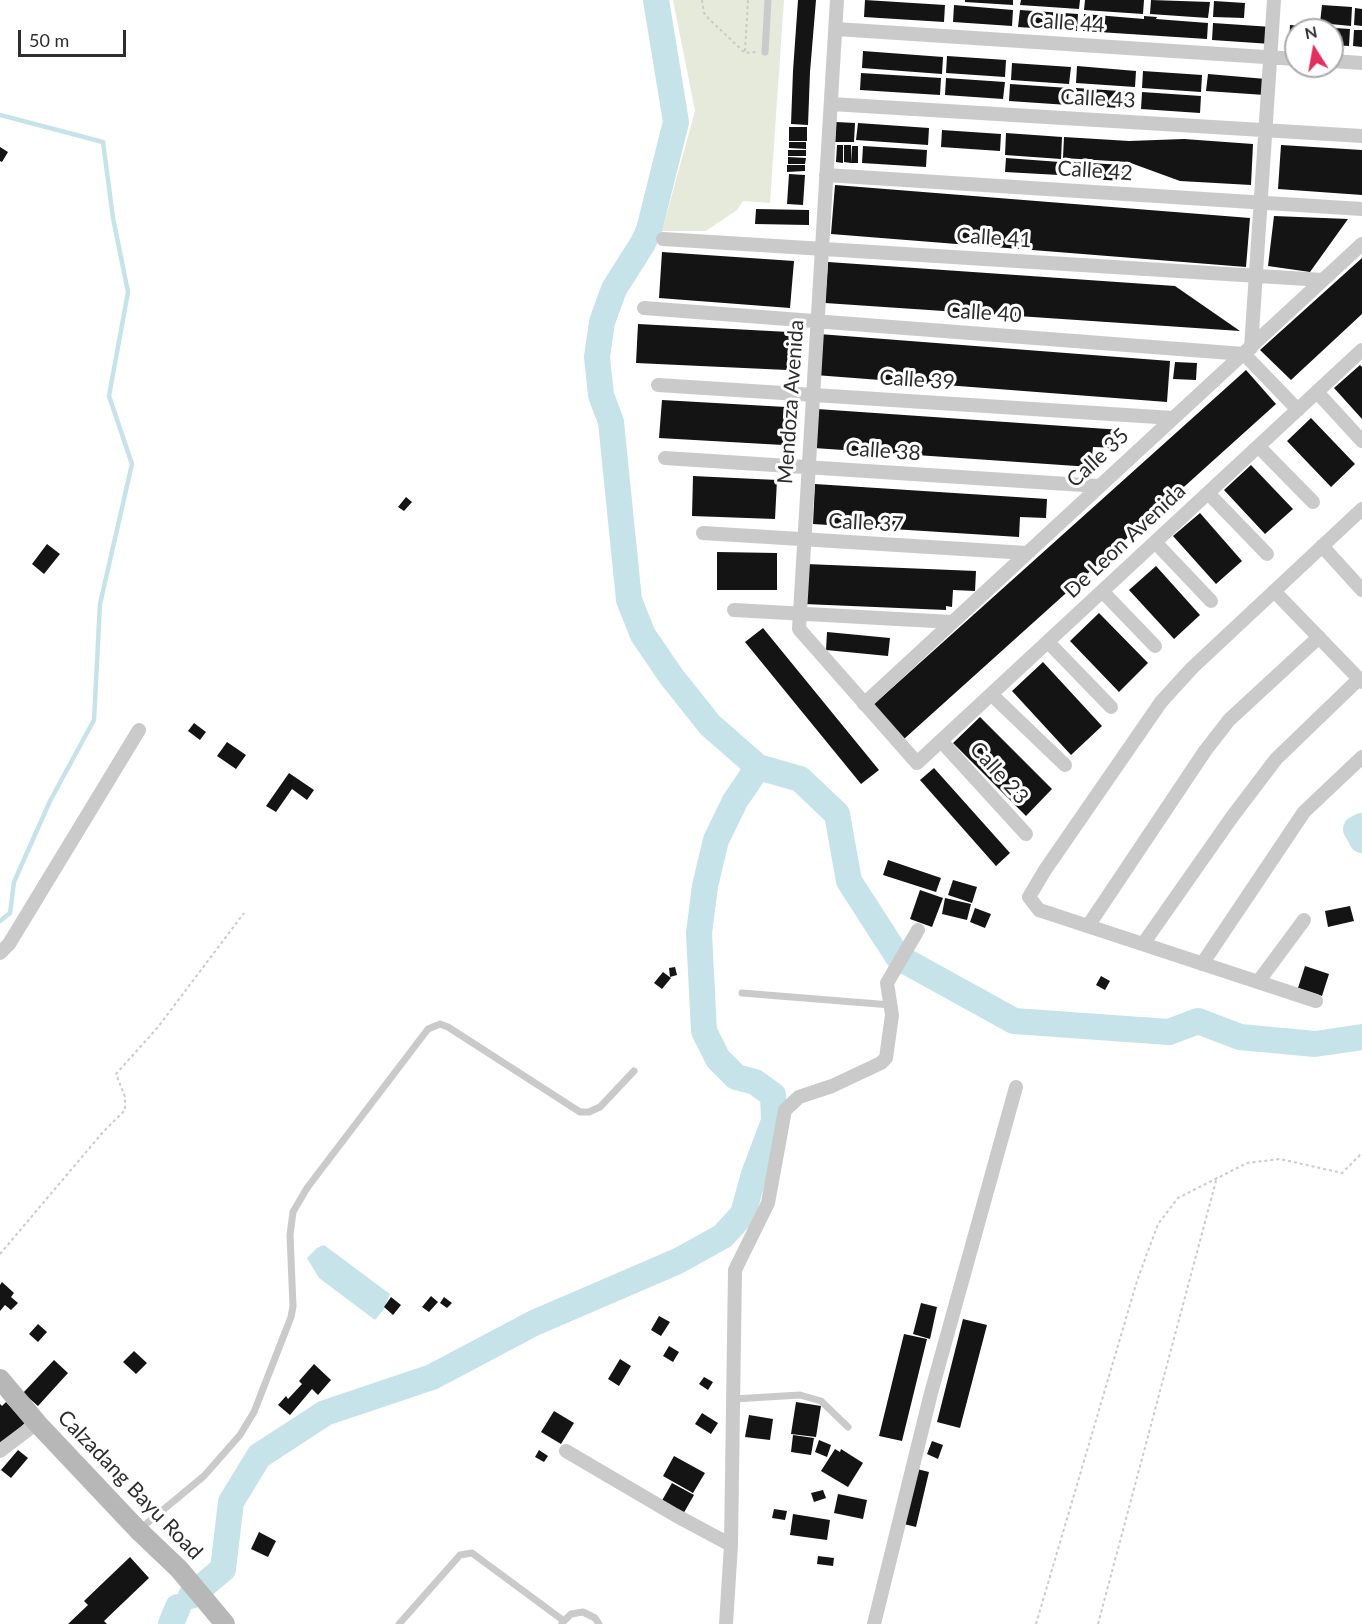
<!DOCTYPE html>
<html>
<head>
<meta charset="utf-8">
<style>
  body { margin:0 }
  #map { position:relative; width:1362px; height:1624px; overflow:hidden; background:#fff; font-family:Lato,sans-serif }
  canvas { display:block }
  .north { position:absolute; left:1284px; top:18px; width:60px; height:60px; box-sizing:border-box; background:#fff; border:2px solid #ababab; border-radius:50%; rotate:349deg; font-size:16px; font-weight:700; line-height:24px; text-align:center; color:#2d2d2d }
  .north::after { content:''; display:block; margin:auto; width:21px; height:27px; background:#e32f5f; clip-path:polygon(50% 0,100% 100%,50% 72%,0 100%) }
  .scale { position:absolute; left:18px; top:30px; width:108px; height:27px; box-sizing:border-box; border:3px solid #2d2d2d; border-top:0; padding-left:8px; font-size:18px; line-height:21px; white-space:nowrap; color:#2d2d2d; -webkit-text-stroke:4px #fff; paint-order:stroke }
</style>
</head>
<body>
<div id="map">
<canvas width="1362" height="1624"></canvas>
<div class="north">N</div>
<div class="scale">50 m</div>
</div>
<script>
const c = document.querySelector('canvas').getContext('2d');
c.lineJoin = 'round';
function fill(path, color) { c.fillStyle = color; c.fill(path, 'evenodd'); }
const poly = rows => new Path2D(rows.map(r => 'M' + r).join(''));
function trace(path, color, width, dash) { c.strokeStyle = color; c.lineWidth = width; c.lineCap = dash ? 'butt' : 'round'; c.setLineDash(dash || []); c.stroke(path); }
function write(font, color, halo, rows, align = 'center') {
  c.font = font + ' Lato,sans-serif'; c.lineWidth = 6; c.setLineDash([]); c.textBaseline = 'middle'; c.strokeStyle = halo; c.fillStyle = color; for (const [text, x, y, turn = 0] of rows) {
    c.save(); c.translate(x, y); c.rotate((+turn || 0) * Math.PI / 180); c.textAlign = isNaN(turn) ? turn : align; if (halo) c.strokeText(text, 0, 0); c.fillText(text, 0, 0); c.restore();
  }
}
fill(poly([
  [673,0,784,0,770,203,743,201,737,210,706,231,662,231,695,111]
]), '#e6eada');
fill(poly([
  [324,1245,390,1294,384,1309,375,1320,319,1278,307,1258,317,1248]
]), '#c6e3ea');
trace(poly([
  [0,115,103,142,113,218,128,292,109,396,132,464,100,604,94,720,50,801,14,882,10,913,0,921]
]), '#c6e3ea', 4.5);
trace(poly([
  [656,0,676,122,649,230,643,243,614,289,602,322,597,357,601,395,611,422,629,600,643,635,671,676,710,725,758,767,800,779,837,814,849,881,898,957,1014,1021,1169,1032,1198,1021,1240,1037,1315,1044,1362,1037],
  [1362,826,1356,829,1362,840],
  [191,1596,223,1569,231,1502,259,1456,325,1413,432,1377,534,1323,678,1261,723,1236,743,1214,754,1174,774,1121,773,1095,755,1082,736,1077,718,1059,704,1031,699,933,705,886,716,840,735,801,758,767],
  [171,1624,178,1607]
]), '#c6e3ea', 26);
fill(poly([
  [798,0,816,0,810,72,808,125,791,124,793,71],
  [865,0,945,5,944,22,864,17],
  [965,0,1013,0,1013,5,965,2],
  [1021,0,1080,0,1079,9,1020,5],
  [1085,0,1144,0,1143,14,1084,10],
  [1151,0,1210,2,1208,18,1150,14],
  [1214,1,1245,3,1244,18,1213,17],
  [954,5,1013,10,1012,26,953,22],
  [1322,5,1352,7,1351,26,1320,23],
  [1355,8,1362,9,1362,26,1354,25],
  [1020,10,1078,14,1077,31,1018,27],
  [1084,14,1144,19,1144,16,1157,17,1156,19,1208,23,1207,39,1083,31],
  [1213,23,1272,27,1271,44,1212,40],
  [1290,25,1350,29,1349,46,1332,45,1332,30,1296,30,1296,43,1289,42],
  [1354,30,1362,30,1362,47,1353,46],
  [863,51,943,57,942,74,862,68],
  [947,56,1006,60,1005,77,946,73],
  [1012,63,1071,67,1069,84,1011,80],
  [1077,66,1136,71,1135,87,1076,83],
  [1143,71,1202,75,1201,92,1142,88],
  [861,73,941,78,940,95,860,90],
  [1208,74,1266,79,1265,95,1206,91],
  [946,78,1005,82,1003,99,945,95],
  [1010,84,1069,88,1068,105,1009,101],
  [1076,88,1134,92,1133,109,1075,105],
  [1142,92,1201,96,1200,113,1141,109],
  [836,122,855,123,854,142,835,142],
  [858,123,929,128,928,145,856,140],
  [789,127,807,127,807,141,789,141],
  [942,130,1001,134,1000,151,941,147],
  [1006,133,1062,137,1061,159,1005,155],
  [1064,137,1129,141,1184,139,1253,144,1251,185,1180,181,1128,162,1063,158],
  [789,142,806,142,806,149,789,148],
  [837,145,843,145,843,163,836,162],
  [844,145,851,145,851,163,844,162],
  [1281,145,1362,150,1362,195,1278,189],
  [852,146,858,146,858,163,851,163],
  [863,146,927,150,926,167,862,163],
  [0,147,8,152,2,162,0,161],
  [788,150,806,150,806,156,788,156],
  [788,157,806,158,805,164,788,164],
  [1006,158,1060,162,1059,175,1005,172],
  [1072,162,1124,165,1123,181,1071,178],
  [787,165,805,165,805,171,787,172],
  [789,174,805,175,803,205,787,204],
  [835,185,1250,218,1246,267,831,234],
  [756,209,809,210,809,225,755,224],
  [1274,216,1348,219,1310,272,1268,266],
  [662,252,794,261,790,308,659,298],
  [1362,258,1362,314,1291,380,1260,350],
  [828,262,1175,286,1240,331,825,303],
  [638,324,789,332,787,370,636,363],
  [819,334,1170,361,1167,402,815,375],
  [1175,362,1197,363,1196,380,1173,379],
  [1360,365,1362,367,1362,419,1334,388],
  [1246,370,1276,404,904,739,873,705],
  [662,400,786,407,783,445,659,438],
  [817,409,1122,430,1121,448,1093,447,1091,467,814,448],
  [1311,418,1355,464,1331,487,1287,441],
  [1251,465,1293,509,1265,534,1224,490],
  [693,476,777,480,775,519,692,516],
  [815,484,1047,499,1046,518,1020,517,1019,537,813,524],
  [406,497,412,502,404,511,398,507],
  [1200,513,1242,561,1216,584,1173,536],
  [47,544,60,554,44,574,32,564],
  [717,552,777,553,777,590,717,590],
  [806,564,976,571,975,591,953,590,952,607,946,606,946,610,804,604],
  [1156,566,1200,615,1174,639,1129,590],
  [1099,613,1148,663,1119,692,1070,641],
  [763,628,879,770,861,784,745,642],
  [827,632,890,638,888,656,826,650],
  [1043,662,1102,726,1071,755,1012,691],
  [980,717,1052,789,1026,816,953,743],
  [194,723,206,732,200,740,188,731],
  [227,742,246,755,236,769,217,756],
  [934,768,1010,853,996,866,920,780],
  [289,773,314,790,307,800,292,789,276,812,266,806],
  [888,860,941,878,936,892,883,875],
  [953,880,977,887,972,903,948,895],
  [920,890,943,898,932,927,910,919],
  [945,898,971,904,967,920,942,914],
  [1350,906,1354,921,1328,927,1325,911],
  [975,908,991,914,985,928,970,922],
  [1305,966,1329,974,1322,996,1298,988],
  [675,967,677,975,670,977,669,968],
  [663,972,671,978,662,989,654,983],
  [1101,976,1110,981,1105,990,1096,985],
  [2,1282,14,1293,11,1297,18,1303,11,1310,5,1305,0,1311,0,1285],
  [431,1296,438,1302,429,1312,422,1307],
  [391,1297,401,1305,393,1315,384,1307],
  [444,1297,452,1303,447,1308,440,1303],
  [921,1303,937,1307,930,1339,913,1334],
  [659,1316,670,1322,661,1336,651,1330],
  [963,1319,987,1325,960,1428,937,1422],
  [38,1324,47,1332,38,1342,29,1334],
  [904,1334,927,1339,902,1441,879,1436],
  [669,1346,679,1352,673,1362,663,1356],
  [134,1351,147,1363,136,1374,123,1362],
  [620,1359,631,1366,619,1386,608,1379],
  [54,1360,68,1373,38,1406,23,1393],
  [314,1364,331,1380,318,1395,312,1389,290,1415,278,1405,286,1396,288,1399,302,1384,299,1381],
  [704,1377,713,1382,708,1390,699,1384],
  [6,1402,25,1423,6,1441,5,1439,0,1443,0,1404,2,1406],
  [796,1402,821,1406,816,1437,791,1434],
  [554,1411,574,1423,561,1444,541,1432],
  [702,1413,718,1423,711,1434,695,1424],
  [749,1415,773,1419,770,1440,745,1437],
  [793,1435,814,1438,811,1455,791,1452],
  [819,1440,831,1445,827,1457,815,1452],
  [932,1441,943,1445,938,1459,927,1454],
  [835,1449,840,1452,841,1449,863,1463,848,1487,821,1471],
  [18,1450,28,1458,11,1478,1,1470],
  [539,1450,548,1456,544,1462,535,1457],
  [674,1456,705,1473,693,1493,663,1476],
  [917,1469,929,1472,916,1527,904,1524],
  [672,1483,694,1495,682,1516,660,1504],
  [823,1490,826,1498,814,1502,811,1493],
  [838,1494,867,1500,863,1519,834,1513],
  [774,1509,787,1511,785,1520,772,1518],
  [793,1514,830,1520,827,1540,790,1535],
  [259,1532,276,1541,268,1557,251,1549],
  [818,1556,834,1558,833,1566,817,1564],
  [130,1557,149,1578,104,1621,107,1624,68,1624,88,1605,84,1601]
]), '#141414');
trace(poly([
  [702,0,704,13,709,19,745,53,756,52],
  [745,51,748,0],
  [0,1254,103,1132,125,1110,125,1097,116,1074,158,1027,244,913],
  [1036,1624,1137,1281,1158,1224,1178,1198,1247,1163,1280,1159,1342,1173,1362,1153],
  [1098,1624,1217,1177]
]), '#cacaca', 2, [3, 3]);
trace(poly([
  [765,52,768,0],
  [742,993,891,1005],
  [734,1399,800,1395,821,1401,848,1427],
  [140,1529,204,1476,240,1435,254,1412,291,1317,293,1306,290,1235,293,1212,307,1188,428,1029,440,1024,448,1027,580,1112,589,1112,600,1107,634,1071],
  [562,1623,571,1614,583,1612,595,1618,599,1624],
  [399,1624,460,1555,472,1553,564,1621]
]), '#cacaca', 7);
trace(poly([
  [837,0,799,629,917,763,1362,350],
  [836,29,1296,59],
  [1332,61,1362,63],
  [831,104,1362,136],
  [826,175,1362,209],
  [663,239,1323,280],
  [644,308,1244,354,1298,410],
  [1251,348,1274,0],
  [658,385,1173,418],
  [1317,392,1362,441],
  [1259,447,1313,502],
  [665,458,1099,486],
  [1208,493,1267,554],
  [703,533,1027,553],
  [1155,542,1211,601],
  [1322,546,1362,590],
  [1102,591,1155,646],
  [1274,591,1362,682],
  [734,610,952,622],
  [1048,642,1111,707],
  [992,695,1065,765],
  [864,704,1362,244],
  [941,741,1026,834],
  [1088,926,1205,751,1229,720,1319,637],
  [1143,944,1232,817,1276,759,1359,679],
  [0,953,9,944,139,730],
  [1202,964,1304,812,1362,757],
  [1258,982,1304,920],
  [1316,1001,1039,910,1029,897,1045,870,1161,702,1192,668,1362,509],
  [0,1451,37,1423],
  [566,1451,675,1515,731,1545],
  [726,1624,731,1545,735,1270,768,1203,785,1110,799,1097,832,1086,881,1063,886,1058,892,1015,887,983,918,930],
  [874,1624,931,1393,1016,1087]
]), '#cacaca', 14);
trace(poly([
  [0,1379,37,1423,138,1530,179,1569,225,1624]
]), '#b7b7b7', 20);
write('21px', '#2d2d2d', '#fff', [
  ["Calle 44",1067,23,4],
  ["Calle 43",1098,99,3],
  ["Calle 42",1095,171,4],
  ["Calle 41",994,238,4],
  ["Calle 40",984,313,4],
  ["Calle 39",917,380,4],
  ["Mendoza Avenida",791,402,-86],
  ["Calle 38",883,451,4],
  ["Calle 35",1098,458,-43],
  ["Calle 37",866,523,3],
  ["De Leon Avenida",1125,541,-43],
  ["Calle 23",999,773,48],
  ["Calzadang Bayu Road",130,1485,46]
]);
</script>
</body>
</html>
